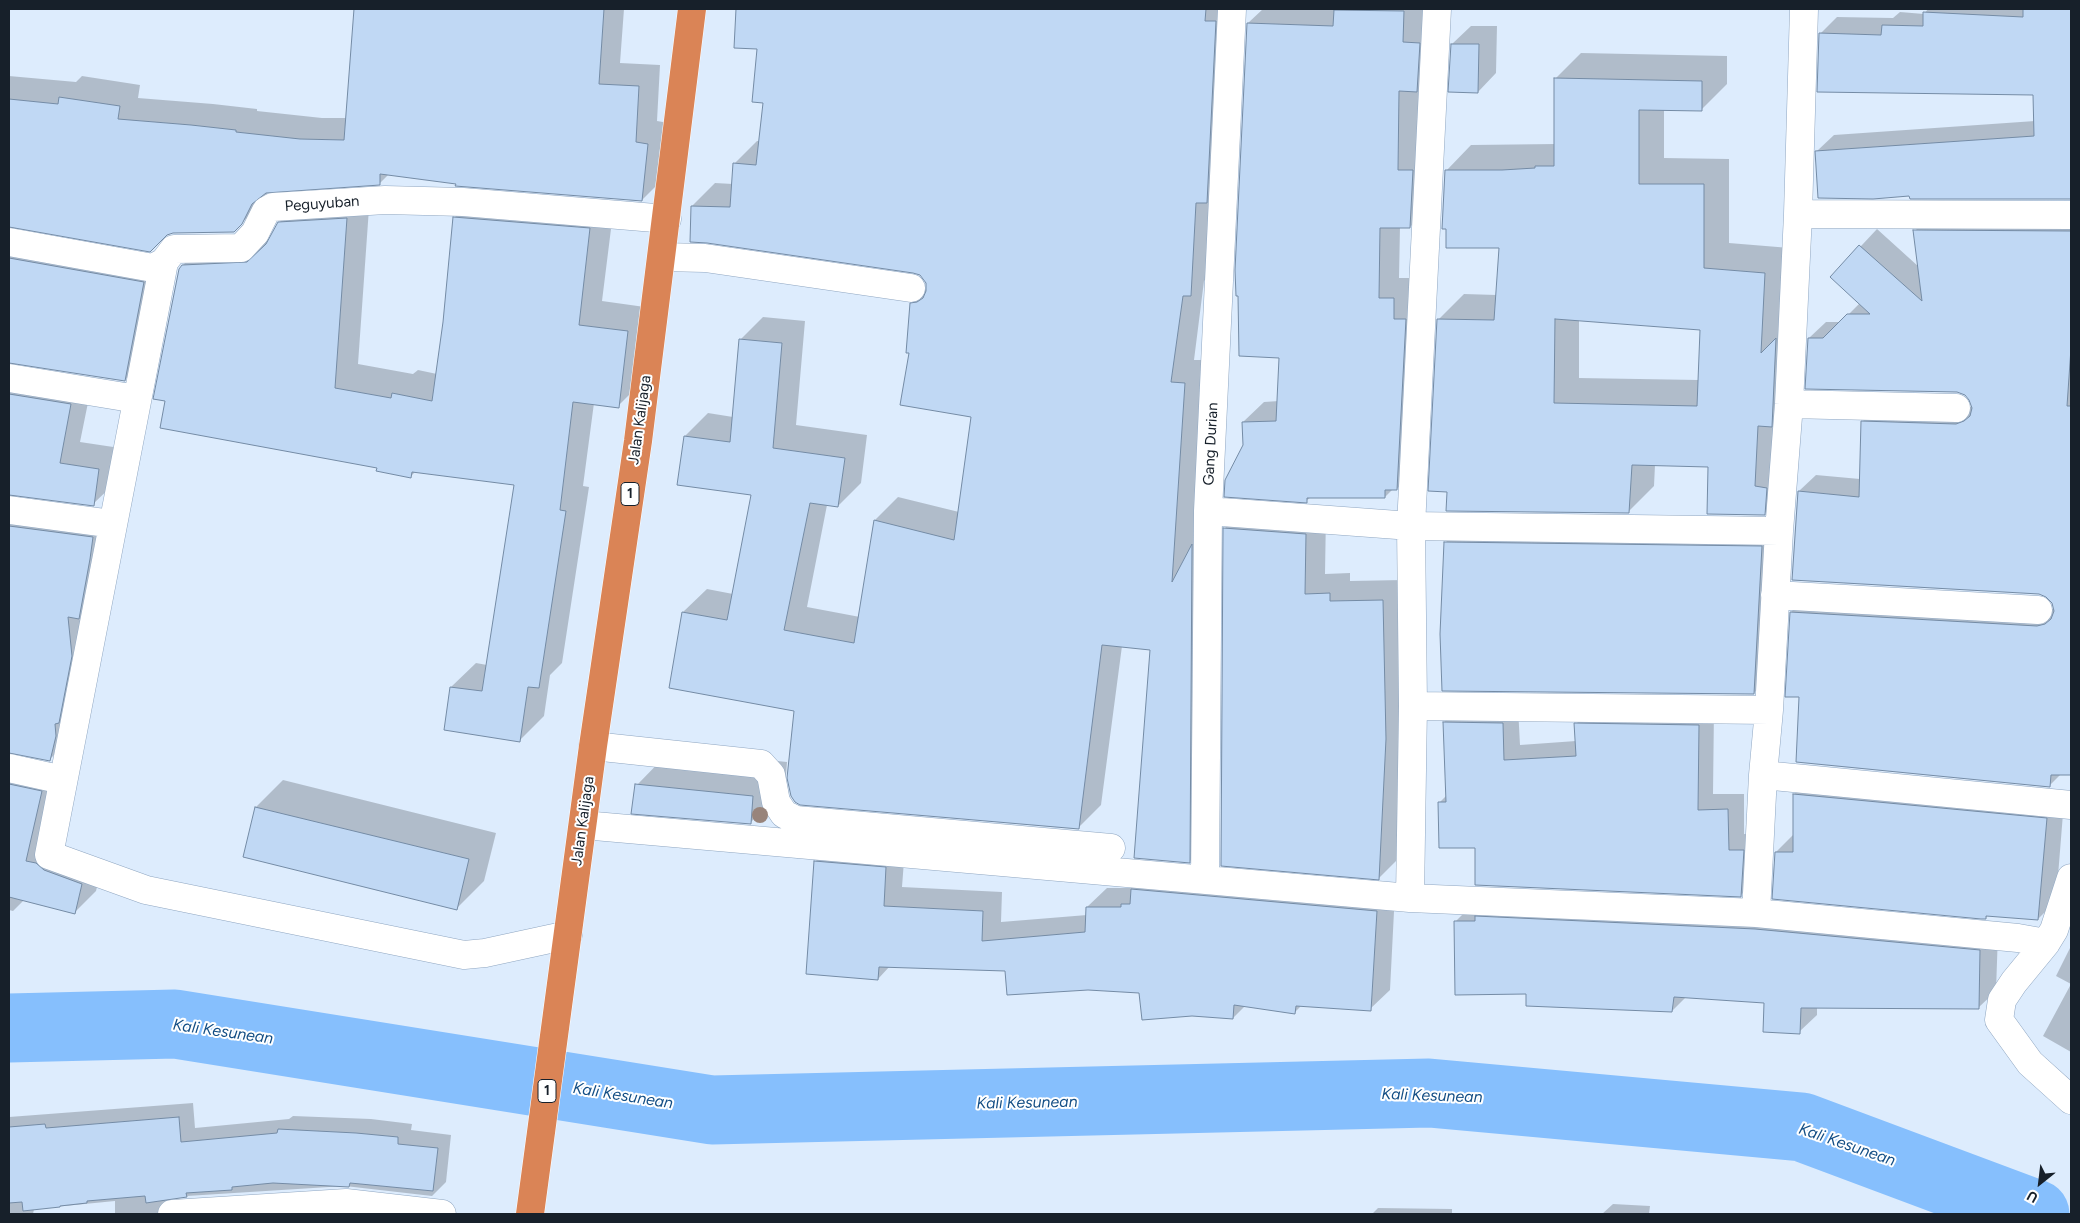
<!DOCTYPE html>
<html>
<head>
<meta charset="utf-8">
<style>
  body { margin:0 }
  #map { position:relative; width:2080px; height:1223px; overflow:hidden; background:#ddecfd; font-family:Figtree,sans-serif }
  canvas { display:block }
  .frame { position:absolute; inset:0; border:10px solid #17202a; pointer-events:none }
  .north { position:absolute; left:2015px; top:1158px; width:50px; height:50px; -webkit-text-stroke:4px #fff; paint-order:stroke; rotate:209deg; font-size:14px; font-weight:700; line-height:20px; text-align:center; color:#17202a }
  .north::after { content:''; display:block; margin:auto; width:18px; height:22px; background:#17202a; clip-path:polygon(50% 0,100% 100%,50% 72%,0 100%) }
</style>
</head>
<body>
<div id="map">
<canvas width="2080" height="1223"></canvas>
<div class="frame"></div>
<div class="north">U</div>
</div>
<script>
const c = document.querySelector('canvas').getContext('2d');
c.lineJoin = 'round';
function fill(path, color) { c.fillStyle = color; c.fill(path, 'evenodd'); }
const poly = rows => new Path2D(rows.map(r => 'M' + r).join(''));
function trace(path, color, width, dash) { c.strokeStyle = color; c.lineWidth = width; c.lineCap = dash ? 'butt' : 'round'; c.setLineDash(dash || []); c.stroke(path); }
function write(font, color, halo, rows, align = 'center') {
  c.font = font + ' Figtree,sans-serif'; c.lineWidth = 4; c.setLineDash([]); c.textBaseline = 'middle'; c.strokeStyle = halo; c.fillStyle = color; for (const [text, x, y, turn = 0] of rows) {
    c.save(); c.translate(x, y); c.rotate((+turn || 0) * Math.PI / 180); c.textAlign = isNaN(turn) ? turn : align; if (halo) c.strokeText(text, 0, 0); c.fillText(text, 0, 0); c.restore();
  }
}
fill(poly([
  [355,9,624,9,620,63,660,65,657,121,669,123,663,179,642,200,457,183,389,174,380,183,268,192,263,201,234,231,15,226,21,233,165,261,146,358,125,380,15,362,20,369,92,383,80,442,120,448,115,483,93,504,15,494,20,501,113,516,73,736,49,760,16,752,20,759,63,770,46,840,103,862,96,891,75,912,24,900,13,911,9,910,9,76,76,82,82,76,140,85,138,98,213,104,257,109,257,111,322,118,347,118],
  [737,9,1238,9,1213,272,1204,281,1194,360,1207,360,1212,839,1189,862,1151,649,1122,646,1101,805,1078,828,795,710,670,687,683,612,707,589,733,594,752,494,685,436,708,413,733,417,740,340,763,317,805,321,796,425,867,435,861,483,838,506,827,505,807,607,860,617,875,520,898,497,959,512,973,416,911,352,912,304,927,288,927,282,921,274,692,206,715,183,733,184,734,164,757,141,760,141,764,102,759,48,735,47],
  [1263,9,1424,9,1437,70,1419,88,1418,150,1431,206,1410,227,1400,227,1399,278,1414,278,1417,468,1397,489,1393,489,1385,497,1311,497,1306,501,1244,446,1243,422,1264,402,1279,401,1281,357,1248,23],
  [1928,9,2071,9,2071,198,1911,198,1910,195,1817,151,1834,135,2035,121,2034,93,1820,34,1837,17,1893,18,1900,12,1924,14],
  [1471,26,1497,26,1496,73,1478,92,1452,44],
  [1581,53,1727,56,1727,84,1701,110,1664,109,1664,158,1729,159,1729,243,1790,248,1790,488,1764,514,1710,466,1655,465,1654,486,1628,512,1448,491,1438,320,1464,294,1497,295,1500,247,1446,171,1471,145,1555,144,1555,79],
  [1579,319,1701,329,1699,380,1579,378],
  [370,194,358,364,413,374,418,370,437,374,444,323,454,218,478,194,614,205,602,301,652,308,642,382,618,406,594,403,583,486,589,487,562,663,550,675,544,716,519,741,445,729,451,687,476,663,487,665,515,484,416,471,410,477,166,400,183,265,207,241,271,239,279,223,303,199],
  [1931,214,2071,214,2071,774,2061,774,2049,786,1800,696,1787,696,1791,612,1808,595,2054,609,2053,602,2047,596,1799,491,1816,475,1860,479,1862,422,1879,405,1972,407,1971,399,1964,393,1809,338,1826,322,1841,322,1860,303,1832,277,1877,229,1919,267,1915,231],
  [1245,508,1326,514,1325,574,1350,573,1350,581,1403,580,1399,858,1379,878,1225,528],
  [1462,526,1779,530,1770,676,1754,693,1445,543],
  [1460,706,1518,707,1520,745,1576,741,1576,724,1592,708,1714,709,1713,794,1744,794,1744,834,1759,835,1757,879,1741,895,1476,846,1439,803,1447,795,1444,722],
  [671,750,787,762,785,788,750,823,637,785],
  [1812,776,2064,801,2056,901,2038,919,1988,915,1986,918,1776,852,1795,833,1794,794],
  [283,780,496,833,484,881,457,908,256,807],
  [834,842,905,848,902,887,1002,892,1001,922,1087,915,1087,907,1107,888,1134,888,1152,870,1395,892,1390,990,1370,1009,1302,1005,1295,1012,1245,1006,1233,1018,1140,991,1006,970,890,966,878,979,815,862],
  [1473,904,1998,933,1996,991,1978,1008,1817,1007,1817,1015,1799,1032,1766,1001,1686,997,1672,1011,1527,993,1455,922],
  [2071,946,2071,984,2056,976],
  [2071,984,2071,1052,2043,1036],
  [193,1103,195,1128,289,1119,293,1116,371,1119,412,1124,411,1130,451,1135,446,1182,432,1196,345,1186,171,1197,172,1208,180,1214,115,1214,115,1201,34,1209,33,1214,9,1214,9,1117],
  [1613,1204,1650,1206,1649,1214,1602,1214],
  [1378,1208,1452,1209,1452,1214,1372,1214]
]), '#0003');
trace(poly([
  [9,1028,175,1024,712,1110,1429,1093,1802,1127,2035,1214]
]), '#86bffd', 69);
const building = poly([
  [354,9,604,9,599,84,639,86,636,142,648,144,642,201,455,186,456,184,380,174,380,185,266,193,252,204,242,224,234,232,173,233,167,235,150,252,9,227,9,99,58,104,59,97,120,106,118,119,191,125,236,130,236,132,300,139,344,140,354,9],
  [736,9,1206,9,1205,21,1216,21,1207,203,1196,203,1191,296,1183,296,1171,382,1185,383,1172,582,1192,544,1190,863,1134,858,1150,650,1102,645,1079,829,800,805,795,802,791,796,787,778,794,711,669,688,682,612,727,620,751,495,677,485,684,436,730,442,739,339,782,343,773,448,845,458,838,507,810,503,784,630,854,643,874,520,954,540,971,417,900,405,909,353,906,353,910,303,917,302,923,298,926,291,926,283,920,275,913,273,707,243,690,242,691,206,730,207,733,163,756,165,763,103,752,102,757,49,734,48,736,9],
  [2023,9,2071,9,2071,199,1910,199,1909,196,1873,199,1818,198,1815,151,2034,136,2033,95,1817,92,1819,33,1881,35,1882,25,1923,26,1923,12,2023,17,2023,9],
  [1334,10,1404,11,1403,42,1420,43,1417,92,1399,91,1398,170,1413,170,1410,228,1380,228,1379,298,1394,298,1394,319,1406,319,1397,490,1385,490,1385,498,1307,498,1307,503,1224,497,1225,480,1243,445,1242,422,1276,421,1279,358,1239,356,1238,296,1236,296,1235,270,1247,23,1333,26,1334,10],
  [1451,44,1479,44,1478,93,1448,92,1451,44],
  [1554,78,1702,81,1702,111,1639,110,1639,184,1704,184,1704,268,1765,273,1761,353,1776,338,1772,427,1758,426,1755,486,1767,488,1765,515,1707,514,1708,467,1632,465,1629,513,1446,511,1447,492,1428,491,1437,319,1494,320,1499,248,1446,248,1446,229,1442,229,1445,170,1502,170,1535,168,1535,166,1554,166,1554,78],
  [1555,319,1700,330,1697,406,1554,403,1555,319],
  [453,217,590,228,579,325,628,331,619,408,573,402,560,510,566,511,539,688,528,687,520,742,444,730,450,687,482,691,514,485,412,472,411,478,376,471,377,468,160,428,165,401,153,399,179,269,182,265,247,262,266,244,278,222,347,218,335,388,391,398,392,393,432,401,443,322,453,217],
  [1913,230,2071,231,2071,348,2067,406,2071,406,2071,775,2051,775,2050,787,1796,762,1799,697,1785,697,1790,612,2037,626,2045,624,2051,619,2054,611,2052,603,2046,597,2039,594,1792,580,1798,491,1859,497,1861,421,1956,424,1964,421,1970,416,1972,408,1969,400,1965,395,1957,392,1805,389,1808,338,1823,338,1847,314,1870,314,1830,277,1859,245,1922,301,1913,230],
  [9,258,144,282,125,381,9,363,9,258],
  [9,394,71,404,60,463,99,469,94,506,9,495,9,394],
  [9,526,93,537,90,559,79,619,68,617,72,656,59,723,55,724,56,736,50,761,9,753,9,526],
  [1223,528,1306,534,1305,594,1330,593,1330,601,1383,600,1386,739,1379,880,1221,866,1223,528],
  [1444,542,1762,546,1754,694,1442,691,1440,634,1444,542],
  [1443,722,1503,723,1504,760,1576,756,1574,723,1699,725,1698,810,1728,809,1729,850,1744,850,1741,897,1475,885,1475,848,1439,848,1438,802,1446,802,1443,722],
  [9,784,42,791,26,861,36,863,44,870,82,884,75,914,9,897,9,784],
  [635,784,753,796,751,824,631,814,635,784],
  [1793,794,2047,818,2038,920,1986,916,1986,919,1981,919,1772,899,1775,852,1793,852,1793,794],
  [255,807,469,859,457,910,243,857,255,807],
  [814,861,886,867,884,906,983,911,982,941,1085,932,1086,907,1121,907,1121,904,1130,904,1131,889,1377,911,1371,1011,1296,1006,1295,1014,1234,1005,1233,1019,1192,1016,1142,1020,1139,993,1088,990,1007,995,1005,971,879,967,878,980,806,974,814,861],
  [1475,916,1755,929,1980,950,1979,1009,1801,1008,1800,1034,1763,1032,1764,1003,1674,997,1672,1012,1526,1006,1526,994,1455,995,1454,921,1475,921,1475,916],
  [179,1117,181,1142,277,1133,278,1129,356,1133,398,1137,398,1144,438,1148,433,1191,350,1183,349,1187,273,1183,232,1187,232,1190,186,1193,187,1197,146,1203,145,1196,87,1201,87,1203,60,1206,60,1207,23,1211,22,1202,9,1203,9,1127,45,1124,46,1128,179,1117]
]);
fill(building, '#c0d8f4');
trace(building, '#748ba5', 1);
const minor = poly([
  [1798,214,2071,215],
  [9,242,153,268,164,262,174,249,241,248,255,233,266,211,273,207,385,200,463,202,667,219],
  [662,257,705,258,911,288],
  [164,262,49,855,146,890,464,955,485,953,568,935],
  [9,378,137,399],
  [1789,404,1956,408],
  [9,510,113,524],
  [1208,511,1411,526,1779,531],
  [1775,595,2038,610],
  [1413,706,1769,710],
  [593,746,761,764,771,775,776,802,784,814,796,820,1111,848],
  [9,768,63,780],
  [1763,775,2071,805],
  [583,825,1410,898,1756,913,2018,938,2046,943],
  [2071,878,2054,930,2046,943,2014,982,2002,1000,1999,1020,2030,1063,2071,1100],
  [1205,879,1208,511,1232,9],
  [1410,898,1413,706,1411,526,1437,9],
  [1756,913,1763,775,1769,710,1779,531,1789,404,1798,214,1804,9],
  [172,1214,346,1203,442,1214]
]);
const highway = poly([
  [530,1214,593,746,638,441,692,9]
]);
trace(minor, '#8fa6c1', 29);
trace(highway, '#fff', 29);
trace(minor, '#fff', 28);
trace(highway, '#da8456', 28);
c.fillStyle = '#98847b';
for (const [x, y] of [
  [760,815]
]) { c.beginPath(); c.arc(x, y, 8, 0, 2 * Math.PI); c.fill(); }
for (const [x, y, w] of [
  [630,494,18],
  [547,1091,18]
]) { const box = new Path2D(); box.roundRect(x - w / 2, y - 11.5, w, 23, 4); c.fillStyle = '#fff'; c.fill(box); trace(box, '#17202a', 1); }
write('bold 14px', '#17202a', null, [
  ["1",630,494],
  ["1",547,1091]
]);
write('15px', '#17202a', '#fff', [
  ["Peguyuban",322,204,-4],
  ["Jalan Kalijaga",640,420,-82],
  ["Gang Durian",1211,444,-87],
  ["Jalan Kalijaga",583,821,-82]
]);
write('italic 16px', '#134e85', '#fff', [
  ["Kali Kesunean",223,1032,8],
  ["Kali Kesunean",623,1096,9],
  ["Kali Kesunean",1432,1096,2],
  ["Kali Kesunean",1027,1103,-1],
  ["Kali Kesunean",1847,1145,19]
]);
</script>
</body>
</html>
